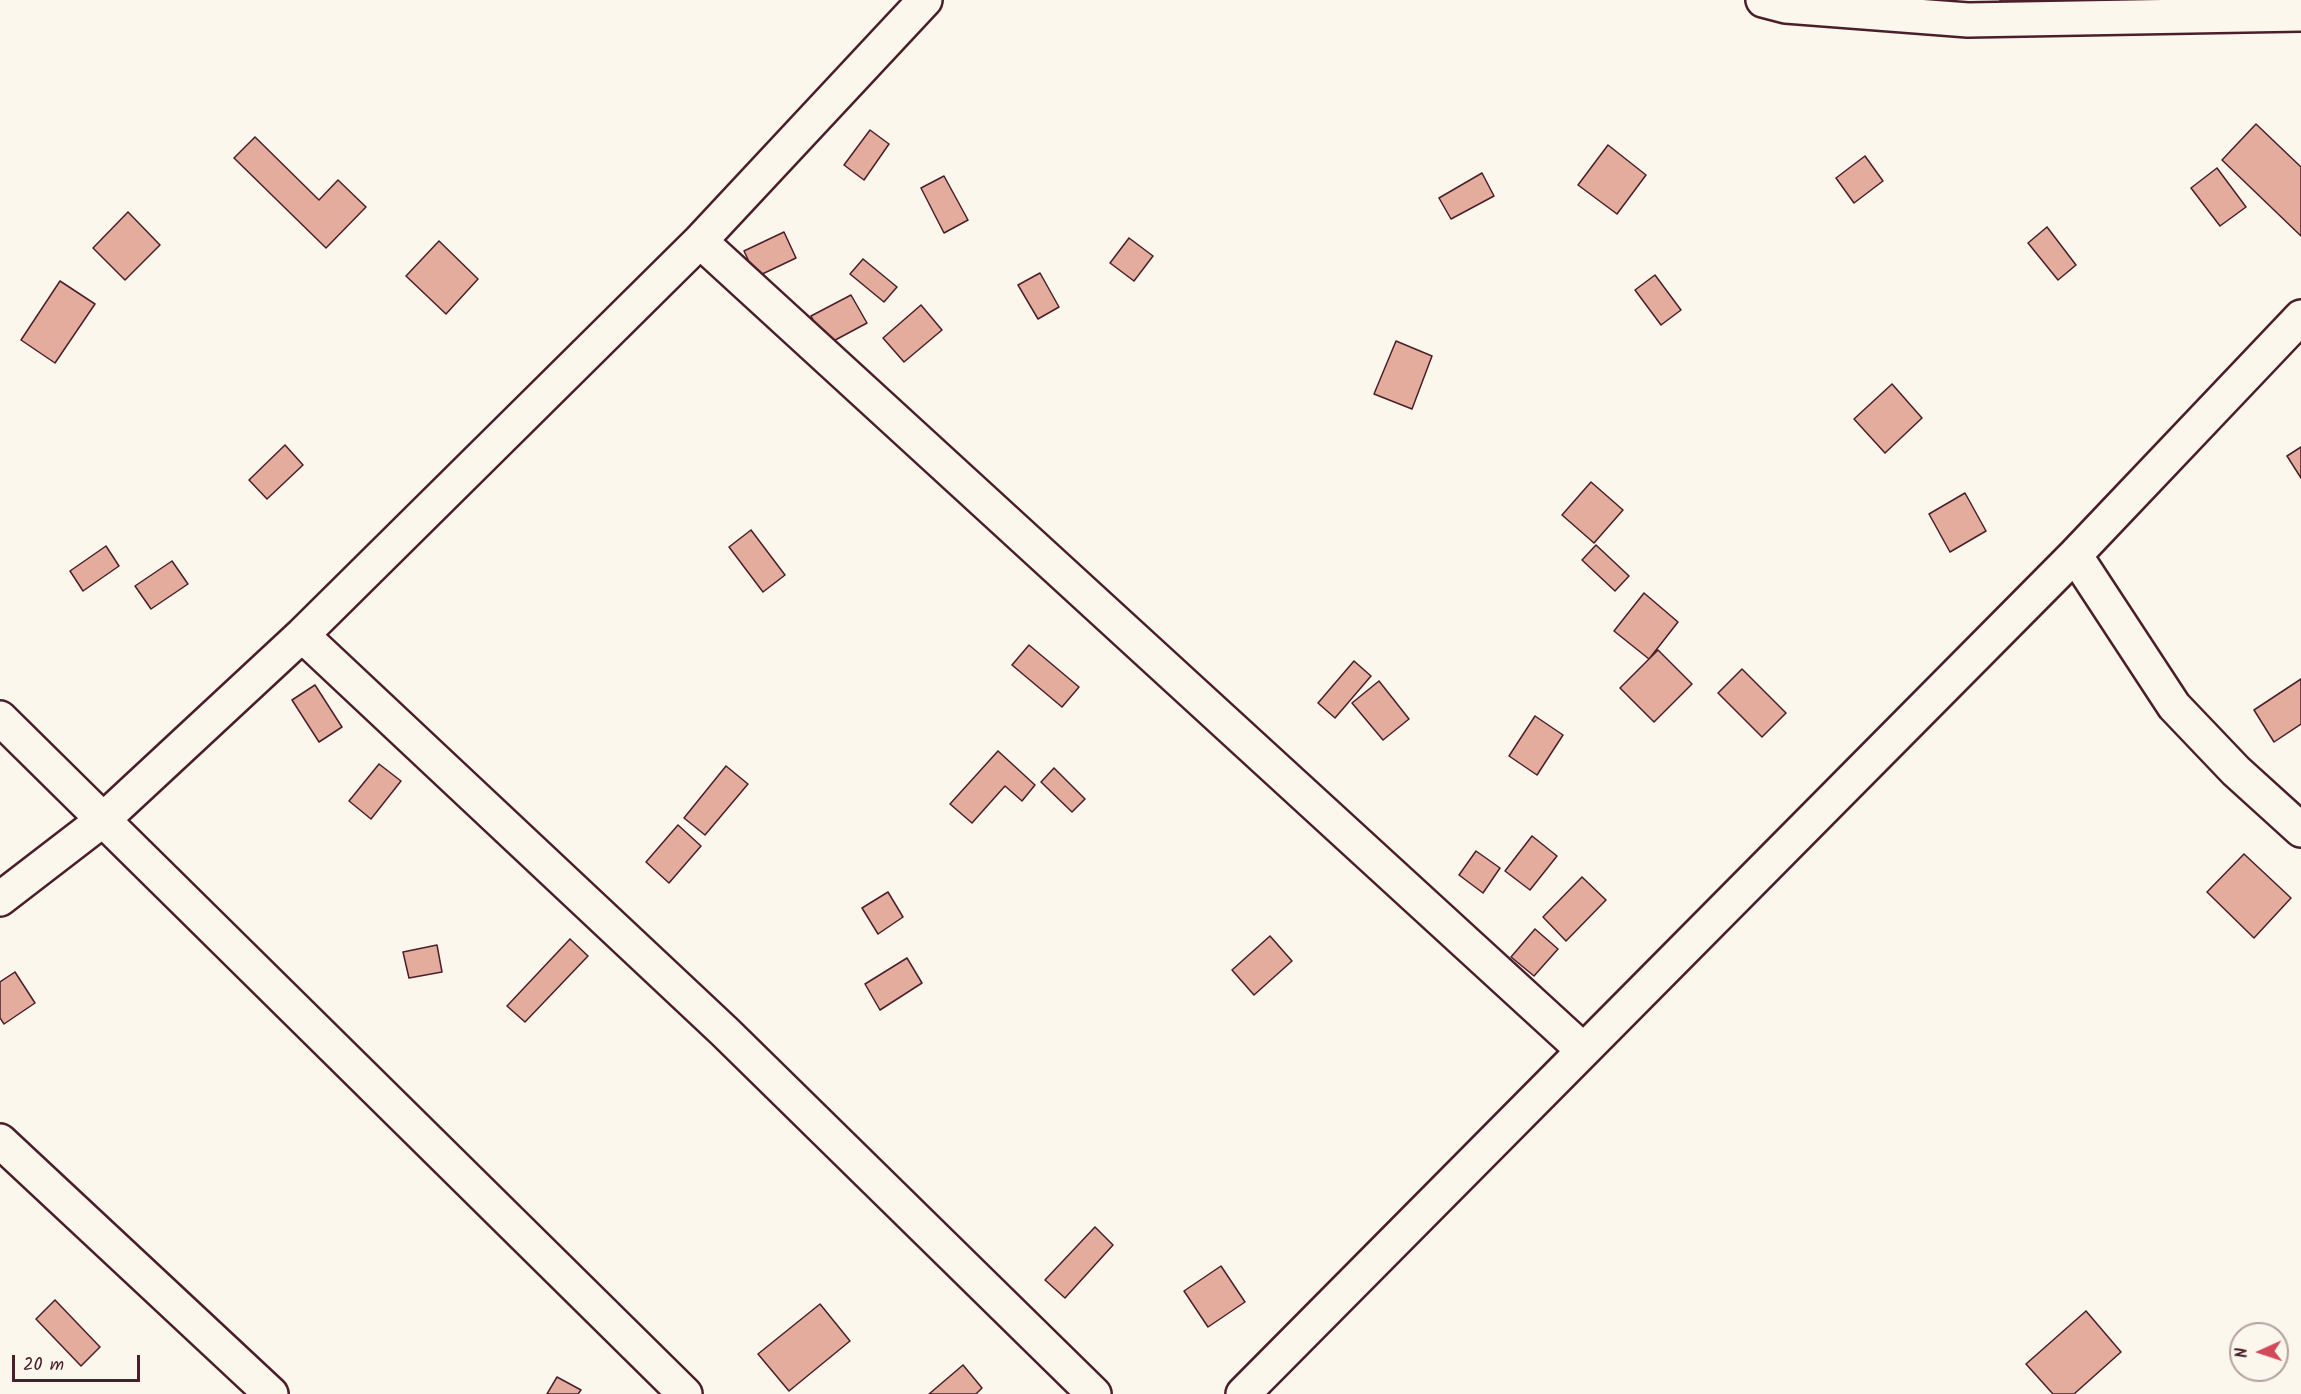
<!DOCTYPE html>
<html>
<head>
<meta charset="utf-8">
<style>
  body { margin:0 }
  #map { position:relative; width:2301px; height:1394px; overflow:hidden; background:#fbf7ec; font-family:Kalam,sans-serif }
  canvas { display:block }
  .north { position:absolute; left:2229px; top:1322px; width:60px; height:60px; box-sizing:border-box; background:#fbf7ec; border:2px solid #b4a19f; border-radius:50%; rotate:267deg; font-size:16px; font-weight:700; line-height:24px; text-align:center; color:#4a1f2b }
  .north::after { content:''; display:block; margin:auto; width:21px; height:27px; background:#d1495b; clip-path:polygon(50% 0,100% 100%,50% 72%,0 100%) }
  .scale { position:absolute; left:12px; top:1355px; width:128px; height:27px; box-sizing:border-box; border:3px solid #4a1f2b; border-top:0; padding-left:8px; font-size:18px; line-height:21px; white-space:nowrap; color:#4a1f2b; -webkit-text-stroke:4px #fbf7ec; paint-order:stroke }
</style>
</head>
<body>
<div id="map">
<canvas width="2301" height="1394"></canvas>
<div class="north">N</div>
<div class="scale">20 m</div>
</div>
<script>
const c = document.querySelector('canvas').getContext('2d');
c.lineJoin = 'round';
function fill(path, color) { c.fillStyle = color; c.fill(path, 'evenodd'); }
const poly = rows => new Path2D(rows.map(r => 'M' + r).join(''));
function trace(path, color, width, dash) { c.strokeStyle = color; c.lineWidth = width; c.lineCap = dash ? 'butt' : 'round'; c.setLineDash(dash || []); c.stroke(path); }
const building = poly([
  [2000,0,2042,0,2043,5,2001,10,2000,0],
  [2256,124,2301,167,2301,236,2222,160,2256,124],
  [870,130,889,144,864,180,844,165,870,130],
  [255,137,319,200,338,180,366,207,326,248,234,158,255,137],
  [1608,145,1646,175,1617,214,1578,185,1608,145],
  [1865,156,1883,181,1854,203,1836,178,1865,156],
  [2217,168,2246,207,2220,226,2191,188,2217,168],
  [1482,173,1494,196,1451,219,1439,198,1482,173],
  [944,176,968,220,944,233,921,188,944,176],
  [128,212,160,245,125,280,93,248,128,212],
  [2047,227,2076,265,2058,280,2028,243,2047,227],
  [784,232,796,258,756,277,744,251,784,232],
  [1129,238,1153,256,1134,281,1110,263,1129,238],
  [439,241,478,279,446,314,406,276,439,241],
  [863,259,897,287,884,302,850,274,863,259],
  [1040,273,1059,307,1038,319,1018,285,1040,273],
  [1655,275,1681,310,1661,325,1635,290,1655,275],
  [60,281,95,304,55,363,21,340,60,281],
  [851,295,867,323,826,345,811,316,851,295],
  [921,305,942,330,904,362,883,338,921,305],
  [1396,341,1432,356,1412,409,1374,394,1396,341],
  [1892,384,1922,418,1885,453,1854,419,1892,384],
  [285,445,303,465,267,499,249,480,285,445],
  [2301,447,2301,478,2287,456,2301,447],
  [1591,482,1623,510,1594,543,1562,515,1591,482],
  [1965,493,1986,531,1950,552,1929,514,1965,493],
  [751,530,785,575,763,592,729,547,751,530],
  [1596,545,1629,576,1615,591,1582,560,1596,545],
  [106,546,119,566,83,591,70,571,106,546],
  [172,561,188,584,151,609,135,586,172,561],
  [1644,593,1678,622,1649,659,1614,631,1644,593],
  [1029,645,1079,687,1062,707,1012,665,1029,645],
  [1658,650,1692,684,1654,722,1620,688,1658,650],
  [1354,661,1371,676,1335,718,1318,703,1354,661],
  [1742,669,1786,713,1762,737,1718,693,1742,669],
  [2301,679,2301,724,2274,742,2254,710,2301,679],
  [1379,681,1409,719,1383,740,1352,703,1379,681],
  [315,685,342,727,319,742,292,700,315,685],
  [1535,716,1563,735,1537,775,1509,756,1535,716],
  [998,751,1035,785,1022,801,1005,786,972,823,950,804,998,751],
  [379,764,401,781,371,819,349,801,379,764],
  [726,766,748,784,705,835,684,818,726,766],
  [1054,768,1085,799,1072,812,1041,782,1054,768],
  [678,825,701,846,669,883,646,862,678,825],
  [1532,836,1557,856,1530,890,1505,871,1532,836],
  [1476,851,1500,868,1483,893,1459,875,1476,851],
  [2244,854,2291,898,2254,938,2207,892,2244,854],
  [1582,877,1606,900,1566,941,1543,917,1582,877],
  [888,892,903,917,878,934,862,908,888,892],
  [1535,929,1558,949,1534,976,1511,957,1535,929],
  [1270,936,1292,961,1254,995,1232,970,1270,936],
  [570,939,588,956,525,1022,507,1006,570,939],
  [437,945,442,972,409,978,403,952,437,945],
  [907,958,922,983,880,1010,865,984,907,958],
  [15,972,35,1003,4,1024,0,1018,0,982,15,972],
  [1095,1227,1113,1245,1065,1298,1045,1280,1095,1227],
  [1221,1266,1245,1302,1208,1327,1184,1291,1221,1266],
  [55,1300,100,1347,81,1366,36,1319,55,1300],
  [820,1304,850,1341,789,1391,758,1354,820,1304],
  [2086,1311,2121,1352,2074,1394,2053,1394,2026,1364,2086,1311],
  [963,1365,982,1388,976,1394,929,1394,963,1365],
  [557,1377,581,1390,578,1394,547,1394,557,1377]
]);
fill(building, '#e4ac9c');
trace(building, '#4a1f2b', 1.5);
const street = poly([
  [1763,0,1786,6,1968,20,2301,14],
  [700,241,1583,1050],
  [2075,555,2174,706,2236,771,2301,830],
  [302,635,725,1032,1094,1394],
  [0,718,685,1394],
  [0,899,104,819,302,635,700,241,925,0],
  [0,1141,271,1394],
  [1243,1394,2075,555,2301,317]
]);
trace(street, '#4a1f2b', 38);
trace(street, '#fbf7ec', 33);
</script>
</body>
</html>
